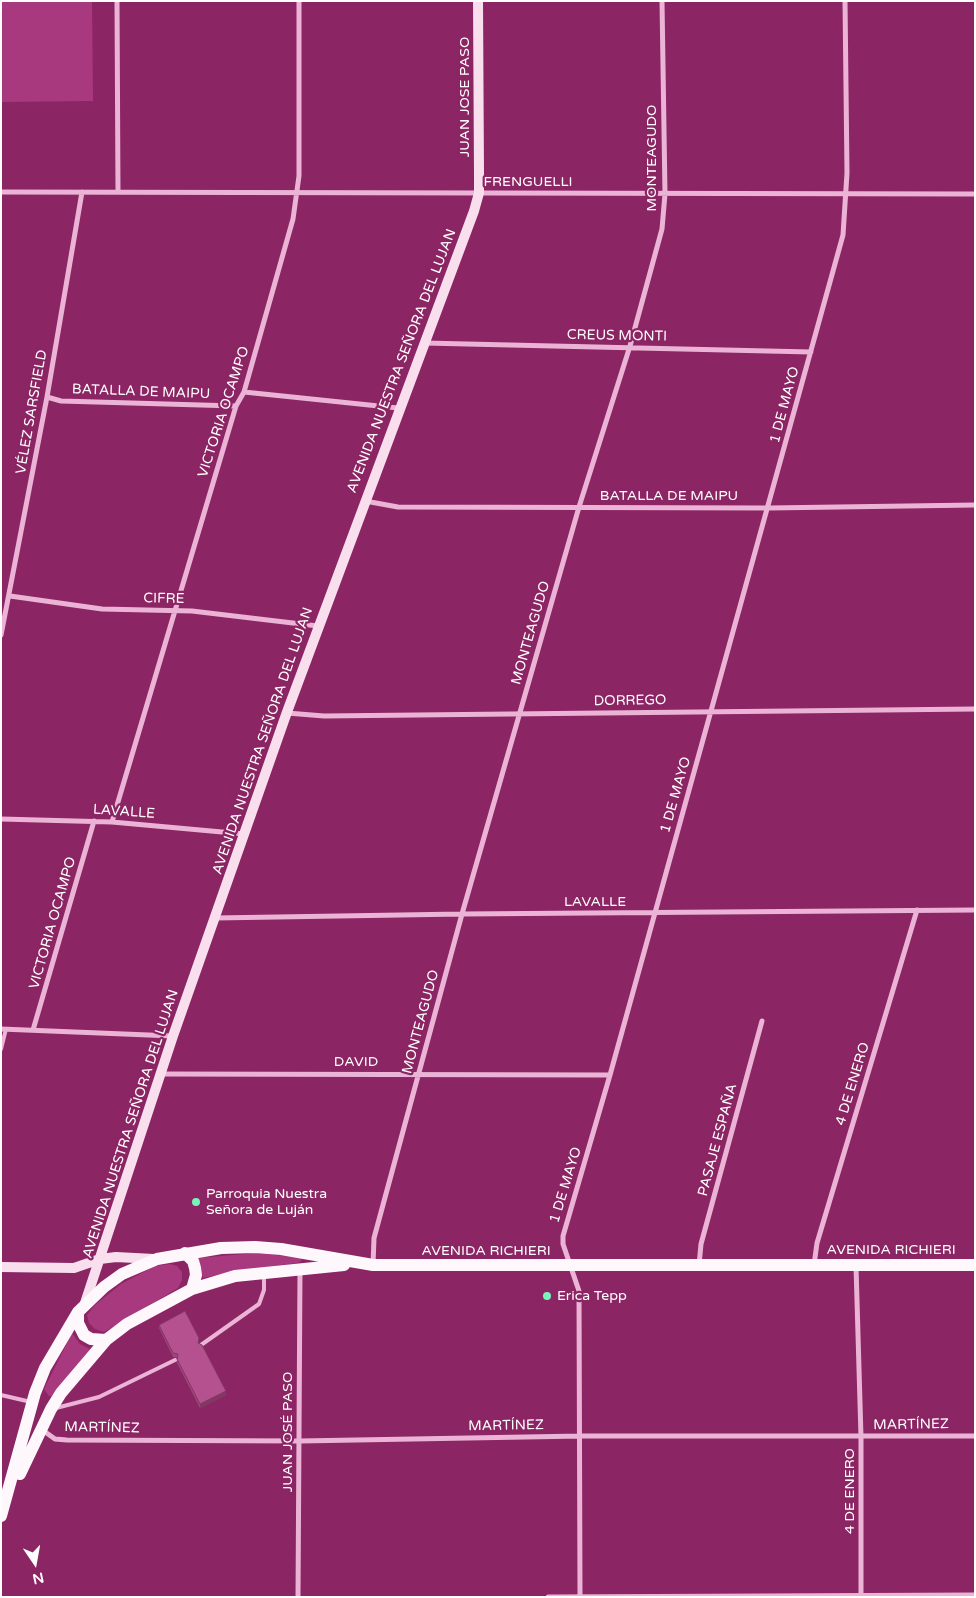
<!DOCTYPE html>
<html>
<head>
<meta charset="utf-8">
<style>
  body { margin:0 }
  #map { position:relative; width:976px; height:1598px; overflow:hidden; background:#8c2564; font-family:"Varela Round",sans-serif }
  canvas { display:block }
  .frame { position:absolute; inset:0; border:2px solid #fff; pointer-events:none }
  .north { position:absolute; left:10px; top:1538px; width:50px; height:50px; -webkit-text-stroke:4px #8c2564; paint-order:stroke; rotate:168deg; font-size:14px; font-weight:700; line-height:20px; text-align:center; color:#fff }
  .north::after { content:''; display:block; margin:auto; width:18px; height:22px; background:#fff; clip-path:polygon(50% 0,100% 100%,50% 72%,0 100%) }
</style>
</head>
<body>
<div id="map">
<canvas width="976" height="1598"></canvas>
<div class="frame"></div>
<div class="north">N</div>
</div>
<script>
const c = document.querySelector('canvas').getContext('2d');
c.lineJoin = 'round';
function fill(path, color) { c.fillStyle = color; c.fill(path, 'evenodd'); }
const poly = rows => new Path2D(rows.map(r => 'M' + r).join(''));
function trace(path, color, width, dash) { c.strokeStyle = color; c.lineWidth = width; c.lineCap = dash ? 'butt' : 'round'; c.setLineDash(dash || []); c.stroke(path); }
function write(font, color, halo, rows, align = 'center') {
  c.font = font + ' "Varela Round",sans-serif'; c.lineWidth = 4.5; c.setLineDash([]); c.textBaseline = 'middle'; c.strokeStyle = halo; c.fillStyle = color; for (const [text, x, y, turn = 0] of rows) {
    c.save(); c.translate(x, y); c.rotate((+turn || 0) * Math.PI / 180); c.textAlign = isNaN(turn) ? turn : align; if (halo) c.strokeText(text, 0, 0); c.fillText(text, 0, 0); c.restore();
  }
}
fill(poly([
  [1,1,92,1,93,101,1,102],
  [257,1253,302,1258,301,1261,298,1263,246,1269,203,1278,197,1258],
  [170,1264,177,1266,182,1272,182,1280,178,1288,104,1332,95,1329,89,1323,87,1315,95,1305,121,1284,155,1266],
  [72,1333,80,1344,90,1349,52,1396,49,1396,44,1389]
]), '#a9397f');
trace(poly([
  [1,1049,6,1029],
  [201,1345,259,1304,264,1290,264,1276],
  [1,1395,31,1402],
  [56,1408,99,1397,175,1360]
]), '#ebb4d6', 4);
trace(poly([
  [117,1,118,192],
  [1,192,975,194],
  [424,343,811,352],
  [244,392,398,408],
  [47,397,61,401,236,406],
  [365,501,398,507,769,508,975,505],
  [10,596,102,609,192,611,318,626],
  [1,635,47,397,82,192],
  [287,713,324,716,975,709],
  [1,819,112,822,244,834],
  [112,822,236,406,244,392,293,219,299,176,299,1],
  [215,918,462,914,975,910],
  [1,1029,173,1036],
  [33,1030,94,821],
  [161,1074,610,1075],
  [373,1265,374,1238,462,914,579,507,630,346,662,229,665,194,662,1],
  [699,1265,701,1244,762,1021],
  [814,1265,817,1243,917,910],
  [856,1266,861,1437,861,1597],
  [41,1429,55,1439,67,1440,300,1441,581,1436,975,1436],
  [298,1597,300,1270],
  [548,1597,975,1595],
  [580,1597,579,1291,563,1244,563,1236,610,1075,843,235,847,173,845,1]
]), '#ebb4d6', 5);
trace(poly([
  [1,1267,74,1268,100,1259,116,1257,154,1259],
  [85,1303,173,1036,287,712,474,211,479,193,479,174,478,1]
]), '#f9dfee', 10);
trace(poly([
  [185,1253,193,1261,195,1268,196,1275,192,1289],
  [78,1312,78,1323,84,1335,91,1339,106,1340],
  [20,1474,51,1409,61,1393,106,1340,127,1324,192,1289,235,1276,344,1265],
  [1,1516,35,1393,45,1368,78,1312,104,1287,122,1274,157,1259,221,1248,255,1247,281,1249,373,1265,975,1265]
]), '#fef8fc', 12);
fill(poly([
  [159,1325,199,1342,199,1343,226,1395,200,1408,177,1363,177,1358,173,1357,159,1328]
]), '#9c467b');
fill(poly([
  [226,1391,226,1395,200,1408,200,1404]
]), '#7f3964');
const building = poly([
  [185,1311,199,1338,198,1343,202,1345,226,1391,200,1404,177,1359,178,1354,173,1353,159,1325,185,1311]
]);
fill(building, '#b5518f');
trace(building, '#7f3964', 1);
for (const [x, y, r, color] of [
  [196,1202,5,"#78f4bb"],
  [547,1296,5,"#78f4bb"]
]) { const dot = new Path2D(); dot.arc(x, y, r, 0, 2 * Math.PI); c.fillStyle = color; c.fill(dot); trace(dot, '#8c2564', 2); }
write('14px', '#fff', '#8c2564', [
  ["JUAN JOSE PASO",465,97,-90],
  ["MONTEAGUDO",652,158,-90],
  ["FRENGUELLI",528,182],
  ["CREUS MONTI",617,336,1],
  ["AVENIDA NUESTRA SEÑORA DEL LUJAN",402,361,-69],
  ["BATALLA DE MAIPU",141,392,2],
  ["1 DE MAYO",785,405,-75],
  ["VÉLEZ SARSFIELD",32,412,-80],
  ["VICTORIA OCAMPO",224,412,-72],
  ["BATALLA DE MAIPU",669,496],
  ["CIFRE",164,599,1],
  ["MONTEAGUDO",531,633,-74],
  ["DORREGO",630,701,-1],
  ["AVENIDA NUESTRA SEÑORA DEL LUJAN",263,741,-71],
  ["1 DE MAYO",676,795,-74],
  ["LAVALLE",124,812,4],
  ["LAVALLE",595,902],
  ["VICTORIA OCAMPO",53,923,-74],
  ["MONTEAGUDO",421,1022,-75],
  ["DAVID",356,1062],
  ["4 DE ENERO",853,1084,-73],
  ["AVENIDA NUESTRA SEÑORA DEL LUJAN",131,1124,-72],
  ["PASAJE ESPAÑA",718,1140,-75],
  ["1 DE MAYO",566,1185,-73],
  ["AVENIDA RICHIERI",891,1250],
  ["AVENIDA RICHIERI",486,1251],
  ["MARTÍNEZ",911,1425,-1],
  ["MARTÍNEZ",506,1426,-1],
  ["MARTÍNEZ",102,1428,1],
  ["JUAN JOSÉ PASO",288,1432,-90],
  ["4 DE ENERO",850,1491,-90]
]);
write('14px', '#fff', '#8c2564', [
  ["Parroquia Nuestra",206,1194],
  ["Señora de Luján",206,1210],
  ["Erica Tepp",557,1296]
], 'left');
</script>
</body>
</html>
